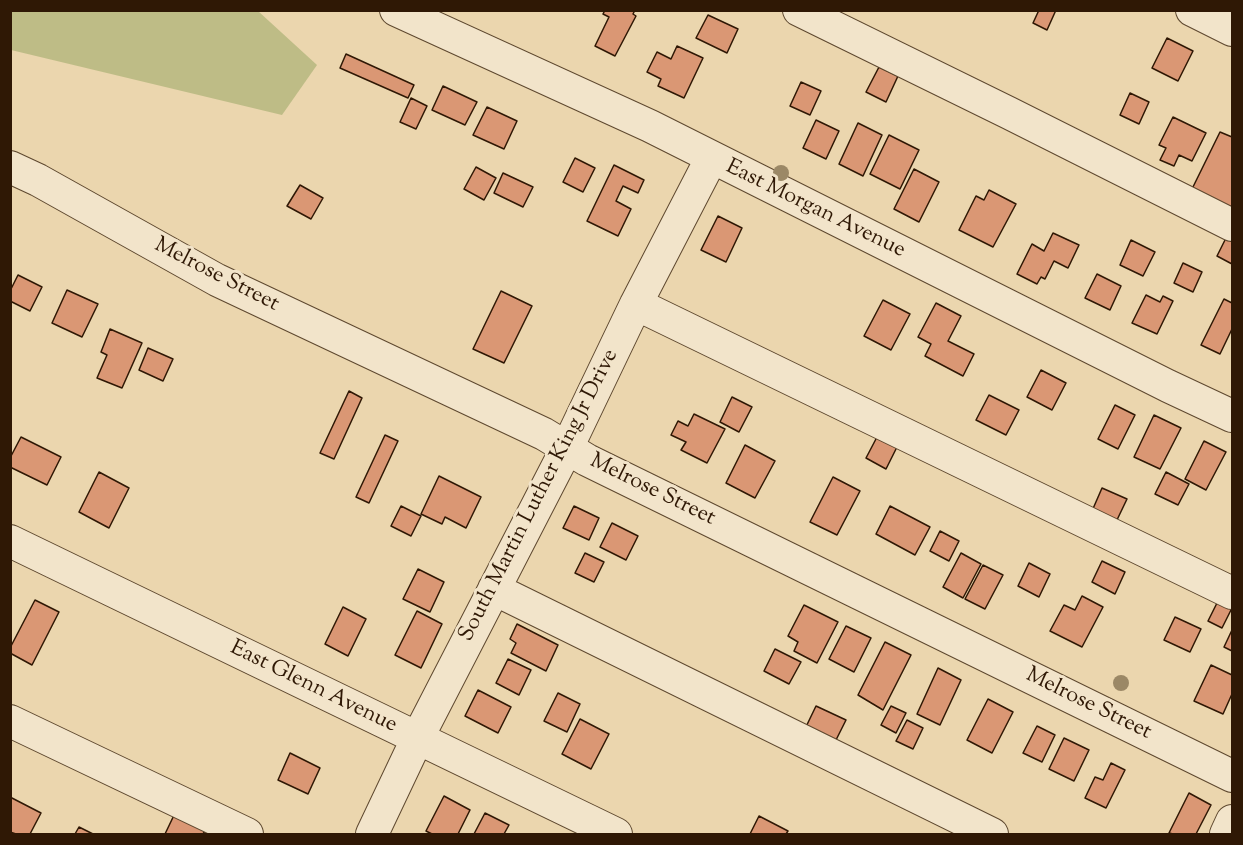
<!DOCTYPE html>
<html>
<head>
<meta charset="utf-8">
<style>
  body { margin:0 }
  #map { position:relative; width:1243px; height:845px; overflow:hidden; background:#ebd6ae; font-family:"Sorts Mill Goudy",serif }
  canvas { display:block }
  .frame { position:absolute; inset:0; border:12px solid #2f1805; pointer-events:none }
</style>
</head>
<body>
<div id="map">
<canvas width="1243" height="845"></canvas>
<div class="frame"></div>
</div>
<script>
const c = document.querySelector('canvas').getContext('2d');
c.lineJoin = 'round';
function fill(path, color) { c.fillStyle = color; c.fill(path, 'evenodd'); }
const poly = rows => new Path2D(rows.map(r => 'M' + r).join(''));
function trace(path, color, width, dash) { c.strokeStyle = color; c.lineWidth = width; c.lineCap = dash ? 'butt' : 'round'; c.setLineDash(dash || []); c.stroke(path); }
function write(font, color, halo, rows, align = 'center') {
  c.font = font + ' "Sorts Mill Goudy",serif'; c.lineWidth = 6; c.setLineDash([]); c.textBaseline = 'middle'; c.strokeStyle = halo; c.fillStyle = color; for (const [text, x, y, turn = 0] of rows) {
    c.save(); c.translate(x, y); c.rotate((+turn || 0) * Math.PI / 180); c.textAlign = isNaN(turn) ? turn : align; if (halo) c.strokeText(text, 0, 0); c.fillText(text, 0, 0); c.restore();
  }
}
fill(poly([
  [11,10,258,11,317,65,282,115,11,50]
]), '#bebc86');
const building = poly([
  [605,10,635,10,633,14,636,16,615,56,595,46,609,17,603,14,605,10],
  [1039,10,1056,10,1047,30,1033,23,1039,10],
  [708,15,738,29,727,53,696,38,708,15],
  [1167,38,1193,51,1178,81,1152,68,1167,38],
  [677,46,703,58,684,98,658,86,661,79,647,72,657,52,671,59,677,46],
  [346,54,414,85,408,98,340,68,346,54],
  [879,67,898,76,886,102,866,92,879,67],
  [801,82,821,91,810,115,790,106,801,82],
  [443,86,477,102,465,125,432,110,443,86],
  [1130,93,1149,102,1139,124,1120,115,1130,93],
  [411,98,427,106,416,129,400,122,411,98],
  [487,107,517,121,504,149,473,135,487,107],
  [1173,117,1206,133,1192,161,1179,155,1174,166,1160,160,1166,148,1159,145,1173,117],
  [816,120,839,131,826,159,803,148,816,120],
  [858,123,882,135,863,176,839,164,858,123],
  [1220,132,1232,137,1232,211,1191,191,1220,132],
  [889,135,919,150,900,189,870,174,889,135],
  [575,158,595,168,583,192,563,182,575,158],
  [614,165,644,180,638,193,623,186,616,201,631,209,618,236,587,221,614,165],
  [476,167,496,178,484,200,464,189,476,167],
  [914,169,939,182,919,222,894,209,914,169],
  [503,173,533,187,523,207,494,193,503,173],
  [300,185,323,198,311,219,287,206,300,185],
  [989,190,1016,204,993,247,959,230,976,196,984,200,989,190],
  [718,216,742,228,726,262,701,250,718,216],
  [1229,232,1232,234,1232,264,1217,256,1229,232],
  [1053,233,1079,245,1068,268,1054,261,1045,279,1041,277,1037,284,1017,274,1032,244,1044,251,1053,233],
  [1131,240,1155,252,1143,276,1120,265,1131,240],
  [1183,263,1202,272,1193,292,1174,283,1183,263],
  [1097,274,1121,286,1110,310,1085,298,1097,274],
  [18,275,42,287,30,311,10,301,10,291,18,275],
  [67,290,98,304,82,337,52,323,67,290],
  [501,291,532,306,504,363,473,349,501,291],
  [1146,295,1160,302,1163,296,1173,301,1157,334,1132,323,1146,295],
  [1224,299,1232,303,1232,329,1220,354,1201,345,1224,299],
  [883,300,910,314,891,350,864,336,883,300],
  [936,303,961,316,948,341,974,354,963,376,925,356,931,344,918,337,936,303],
  [110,329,142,343,122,388,97,378,107,355,101,352,110,329],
  [148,348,173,359,163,381,139,370,148,348],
  [1041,370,1066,383,1052,410,1027,397,1041,370],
  [349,391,362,398,334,459,320,453,349,391],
  [989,395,1019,410,1006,435,976,420,989,395],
  [732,397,752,407,739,432,720,422,732,397],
  [1115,405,1135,415,1118,449,1098,439,1115,405],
  [694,414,725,429,707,463,681,450,686,442,671,435,678,421,688,426,694,414],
  [1154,415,1181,428,1160,469,1134,457,1154,415],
  [385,435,398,441,369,503,356,497,385,435],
  [21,437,61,457,47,485,10,467,10,458,21,437],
  [877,437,897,447,886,469,866,458,877,437],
  [1204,441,1226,452,1206,490,1185,479,1204,441],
  [745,445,775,461,755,498,726,483,745,445],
  [99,472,129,488,109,528,79,512,99,472],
  [1166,472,1189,484,1178,505,1155,494,1166,472],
  [439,476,481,497,466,528,445,517,442,524,421,514,439,476],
  [833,477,860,491,837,535,810,522,833,477],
  [1102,488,1127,499,1116,522,1092,511,1102,488],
  [401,506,421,516,411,536,391,526,401,506],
  [574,506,599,518,589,540,563,528,574,506],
  [890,506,930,527,915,555,876,534,890,506],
  [612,523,638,536,626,560,600,547,612,523],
  [940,531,959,541,949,561,930,551,940,531],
  [585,553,604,562,594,582,575,573,585,553],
  [961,553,981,564,963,598,943,587,961,553],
  [1102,561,1125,572,1115,594,1092,582,1102,561],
  [1029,563,1050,574,1039,597,1018,586,1029,563],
  [983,565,1003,575,985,609,965,599,983,565],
  [418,569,444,582,430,612,403,599,418,569],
  [1082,596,1103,607,1082,647,1050,631,1064,605,1075,610,1082,596],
  [35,600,59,612,32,665,10,653,10,648,35,600],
  [1218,601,1232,608,1222,628,1208,621,1218,601],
  [804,605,838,622,817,663,794,651,798,642,788,636,804,605],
  [343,607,366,619,348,656,325,644,343,607],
  [417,611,442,624,421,668,395,655,417,611],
  [1175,617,1201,629,1190,652,1164,640,1175,617],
  [517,624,558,645,546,671,511,653,516,643,510,639,517,624],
  [846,626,871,638,854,672,829,659,846,626],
  [1232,630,1232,651,1224,647,1232,630],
  [885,642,911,655,883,710,858,695,885,642],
  [775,649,801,662,789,684,764,671,775,649],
  [508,659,531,670,519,695,496,683,508,659],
  [1211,665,1232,675,1232,694,1223,714,1194,701,1211,665],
  [938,668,961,680,940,725,917,714,938,668],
  [478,690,511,707,498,733,465,716,478,690],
  [558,693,580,704,567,732,544,721,558,693],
  [988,699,1013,712,992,753,967,740,988,699],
  [816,706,846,720,832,748,803,733,816,706],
  [891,706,906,713,896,733,881,725,891,706],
  [580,719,609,734,591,769,562,754,580,719],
  [907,720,923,728,913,749,896,741,907,720],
  [1037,726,1055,735,1042,762,1023,753,1037,726],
  [1064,738,1089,750,1074,781,1049,769,1064,738],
  [290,753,320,768,308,794,278,780,290,753],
  [1111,763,1125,770,1106,808,1085,798,1095,777,1103,780,1111,763],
  [1189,793,1211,805,1196,834,1173,834,1169,833,1189,793],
  [444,796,470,810,458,834,432,834,426,831,444,796],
  [10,797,41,813,30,834,16,834,10,832,10,797],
  [176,811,208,826,203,834,165,834,176,811],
  [485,813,509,825,504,834,474,834,485,813],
  [759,816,788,831,786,834,750,834,759,816],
  [79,827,93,834,75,834,79,827]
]);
fill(building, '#da9774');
trace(building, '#2f1805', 1.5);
const minor = poly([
  [396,10,650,126,1168,386,1232,416],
  [799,10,1009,113,1232,225],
  [1192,10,1232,30],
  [10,167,38,180,217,280,544,434,587,460,1232,776],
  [636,304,1232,593],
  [10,541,616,834],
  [494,589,992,834],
  [10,721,247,834],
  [372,834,418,737,567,448,636,304,711,159],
  [1226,834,1232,821]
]);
trace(minor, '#5e482f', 34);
trace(minor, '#f2e4ca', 32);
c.fillStyle = '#9b8866';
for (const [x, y] of [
  [781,173],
  [1121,683]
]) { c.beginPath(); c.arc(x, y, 8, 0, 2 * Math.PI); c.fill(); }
write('22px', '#2f1805', '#f2e4ca', [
  ["East Morgan Avenue",815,210,26],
  ["Melrose Street",216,276,27],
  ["Melrose Street",652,491,26],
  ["South Martin Luther King Jr Drive",540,496,-63],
  ["East Glenn Avenue",313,688,26],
  ["Melrose Street",1088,705,26]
]);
</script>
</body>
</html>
